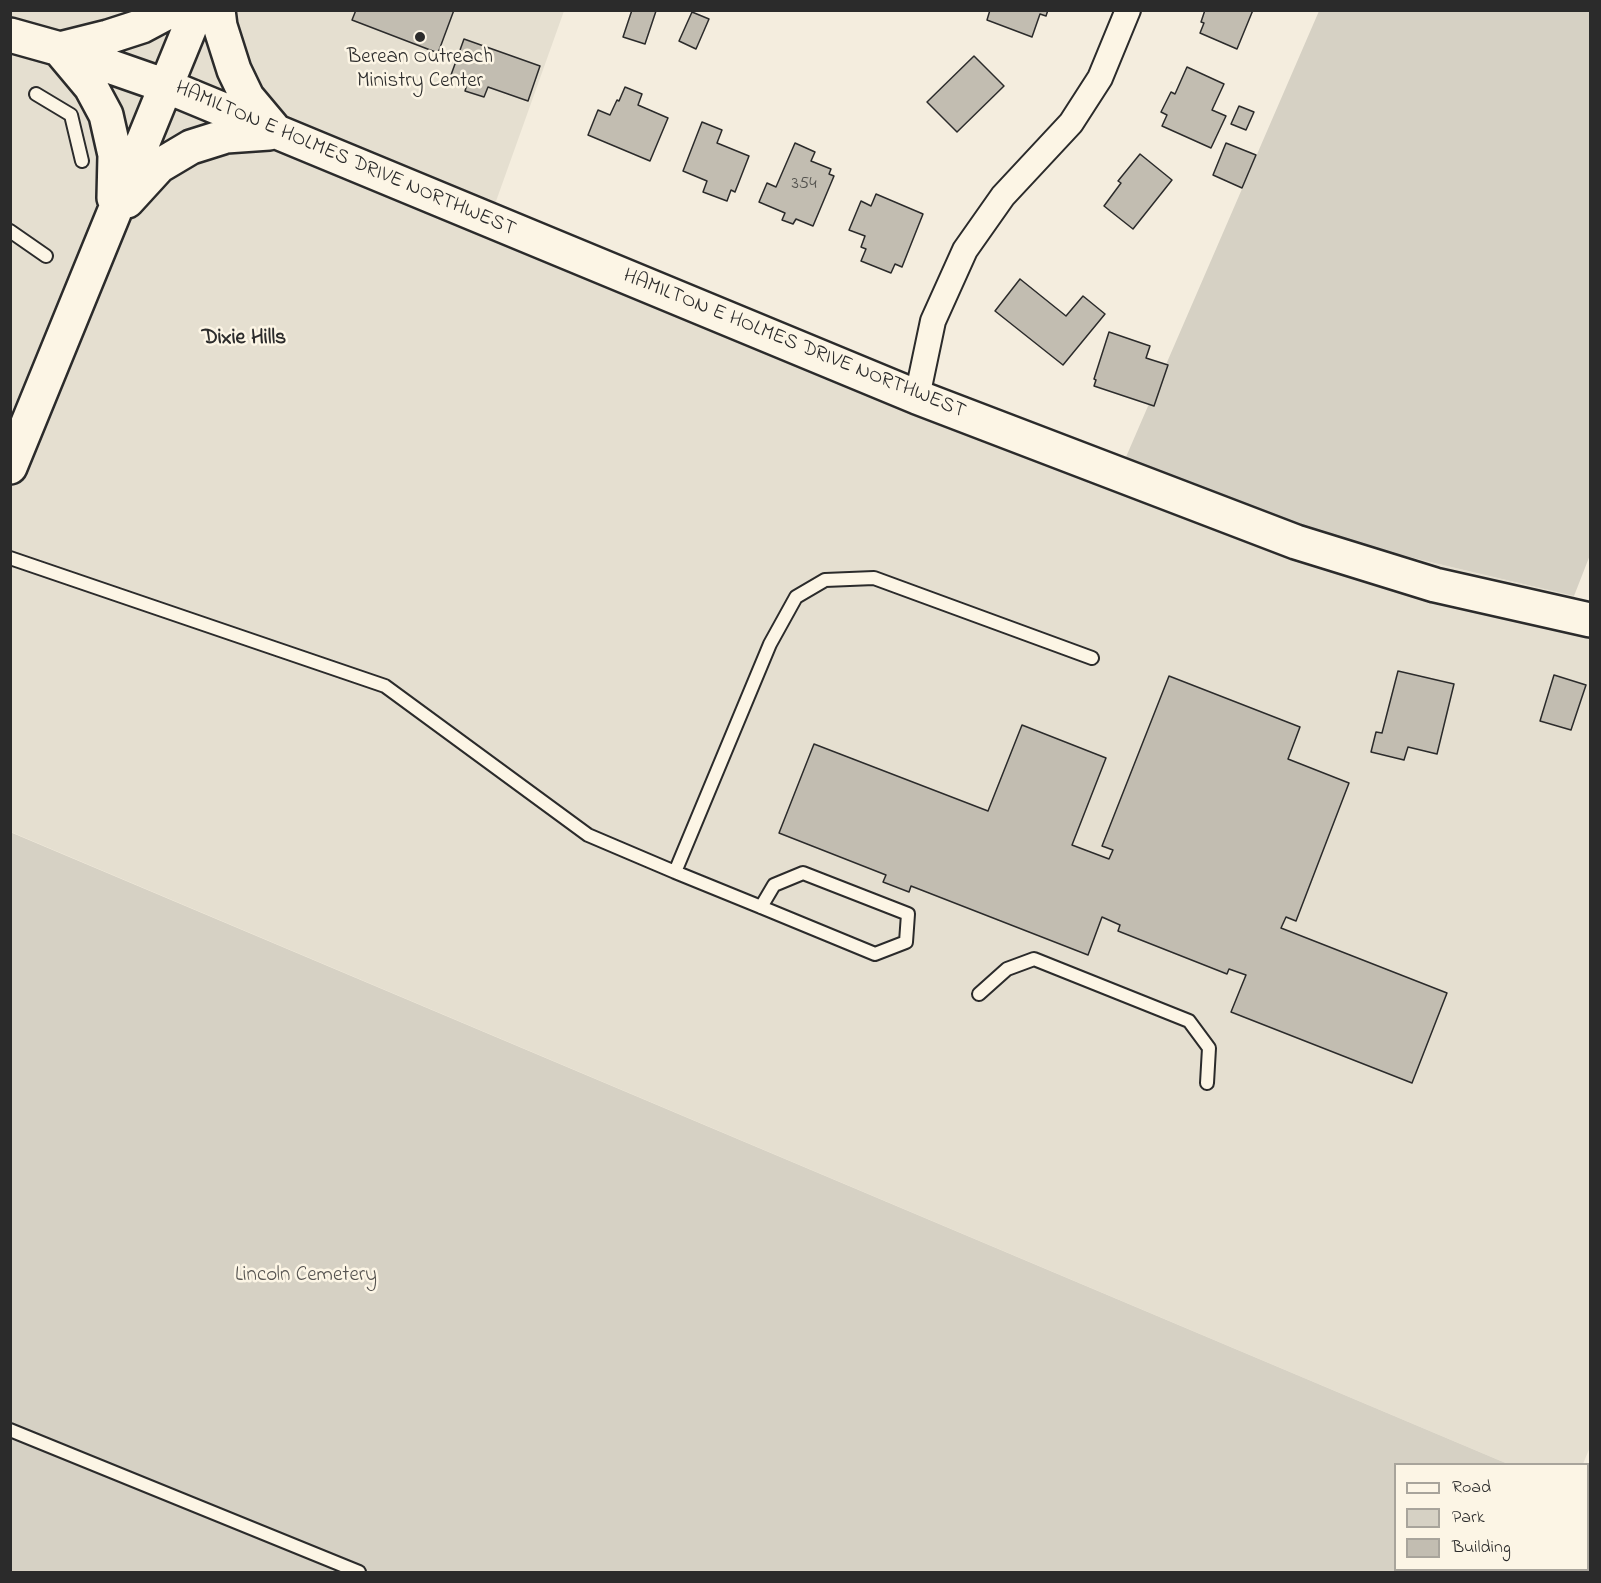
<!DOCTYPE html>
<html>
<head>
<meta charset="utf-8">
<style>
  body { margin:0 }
  #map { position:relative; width:1601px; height:1583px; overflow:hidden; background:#f4edde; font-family:"Indie Flower",sans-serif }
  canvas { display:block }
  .frame { position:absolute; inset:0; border:12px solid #2b2b2b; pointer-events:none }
  .legend { position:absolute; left:1394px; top:1463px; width:195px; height:108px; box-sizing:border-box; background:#fcf5e5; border:2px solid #a8a49b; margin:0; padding:8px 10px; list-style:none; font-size:18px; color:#2b2b2b }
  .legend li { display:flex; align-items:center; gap:12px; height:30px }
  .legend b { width:30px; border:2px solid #a8a49b }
</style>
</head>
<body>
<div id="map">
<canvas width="1601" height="1583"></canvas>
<div class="frame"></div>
<ul class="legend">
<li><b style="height:8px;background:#fcf5e5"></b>Road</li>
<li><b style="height:16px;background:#d6d1c4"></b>Park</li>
<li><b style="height:16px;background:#c2bdb1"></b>Building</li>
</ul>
</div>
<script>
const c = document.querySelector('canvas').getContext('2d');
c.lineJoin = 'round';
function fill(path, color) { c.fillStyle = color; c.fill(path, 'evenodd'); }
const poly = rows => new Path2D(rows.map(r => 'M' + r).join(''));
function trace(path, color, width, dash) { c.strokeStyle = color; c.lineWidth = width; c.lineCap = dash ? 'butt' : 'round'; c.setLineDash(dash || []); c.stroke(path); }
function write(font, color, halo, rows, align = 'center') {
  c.font = font + ' "Indie Flower",sans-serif'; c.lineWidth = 5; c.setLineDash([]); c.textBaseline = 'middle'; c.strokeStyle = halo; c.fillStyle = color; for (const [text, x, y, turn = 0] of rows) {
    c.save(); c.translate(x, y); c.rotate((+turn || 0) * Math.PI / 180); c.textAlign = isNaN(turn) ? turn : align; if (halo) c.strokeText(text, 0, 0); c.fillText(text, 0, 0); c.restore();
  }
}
fill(poly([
  [10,11,564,11,485,232,1113,487,1574,596,1590,614,1590,1447,1583,1464,1508,1464,11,832]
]), '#e5dfd0');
fill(poly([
  [1319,11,1590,11,1590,555,1574,596,1113,487],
  [10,832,1508,1464,1396,1464,1396,1570,1588,1570,1588,1498,1590,1499,1590,1572,11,1572]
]), '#d6d1c4');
const building = poly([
  [356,10,454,10,438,53,352,20,356,10],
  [632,10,656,11,645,44,623,37,632,10],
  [990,10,1048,10,1046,16,1040,14,1032,37,987,20,990,10],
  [1205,10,1253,10,1237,49,1200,33,1204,23,1201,22,1205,10],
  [692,12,709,19,696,49,679,41,692,12],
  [464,39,540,66,528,101,488,87,484,97,465,91,468,81,451,75,464,39],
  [974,56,1004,86,957,132,927,102,974,56],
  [1187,67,1224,84,1212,110,1226,116,1211,148,1162,126,1167,115,1161,112,1171,92,1175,94,1187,67],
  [625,87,642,94,638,105,668,118,650,161,588,135,598,110,610,115,617,100,619,101,625,87],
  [1239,106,1254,112,1246,130,1231,124,1239,106],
  [702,122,722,130,717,143,749,156,735,192,731,190,727,201,703,192,707,181,683,171,702,122],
  [795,143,815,152,811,161,831,169,829,174,834,176,813,226,796,219,793,224,782,220,785,213,759,202,767,183,776,187,795,143],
  [1226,143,1256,155,1242,188,1213,175,1226,143],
  [1140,154,1172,180,1133,229,1104,206,1121,183,1118,181,1140,154],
  [876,194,923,214,902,267,895,264,891,273,861,261,866,249,861,247,865,236,849,230,861,201,871,206,876,194],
  [1020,279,1066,316,1083,296,1105,314,1063,365,995,311,1020,279],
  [1109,332,1150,346,1146,358,1168,365,1154,406,1094,386,1096,380,1094,379,1109,332],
  [1398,671,1454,684,1437,754,1408,747,1404,760,1371,752,1376,732,1382,733,1398,671],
  [1554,675,1586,685,1571,730,1540,721,1554,675],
  [1169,676,1300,727,1288,759,1349,783,1296,921,1286,917,1281,928,1447,993,1412,1083,1231,1012,1246,975,1229,969,1227,974,1118,931,1120,925,1102,917,1088,955,911,886,909,892,883,882,886,875,779,833,814,744,988,811,1022,725,1106,758,1072,845,1109,859,1113,850,1102,846,1169,676]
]);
fill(building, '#c2bdb1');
trace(building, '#2b2b2b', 1.5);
const lane = poly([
  [36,94,71,115,82,161],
  [10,231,46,256],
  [10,558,385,686,588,835,675,872,770,644,796,597,825,580,874,578,1092,658],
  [675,872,761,907,875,954,906,942,908,914,803,873,774,885,761,907],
  [979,994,1007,969,1034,959,1189,1021,1209,1048,1207,1083],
  [10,1430,359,1572]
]);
const street = poly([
  [917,397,933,321,965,250,1003,196,1071,123,1100,78,1128,10]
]);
const secondary = poly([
  [218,10,220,26,234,70,247,97,273,128],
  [10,35,60,49,166,86,917,397,1296,542,1435,585,1590,620],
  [60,49,108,37,142,26,172,10],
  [60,50,91,87,106,115,115,155,114,198],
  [127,201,159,166,191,147,226,136,269,133],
  [10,467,197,10]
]);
trace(lane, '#2b2b2b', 16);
trace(street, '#2b2b2b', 28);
trace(secondary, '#2b2b2b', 38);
trace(lane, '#fcf5e5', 12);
trace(street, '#fcf5e5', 24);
trace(secondary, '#fcf5e5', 33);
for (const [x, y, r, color] of [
  [420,37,6,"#2b2b2b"]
]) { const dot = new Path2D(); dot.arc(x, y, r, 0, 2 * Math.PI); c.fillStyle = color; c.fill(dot); trace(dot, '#fcf5e5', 2); }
write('18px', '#51504c', null, [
  ["354",804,185]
]);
write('21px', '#2b2b2b', '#fcf5e5', [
  ["Berean Outreach",420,59],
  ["Ministry Center",420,83]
]);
write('21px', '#2b2b2b', '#fcf5e5', [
  ["HAMILTON E HOLMES DRIVE NORTHWEST",345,160,23],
  ["HAMILTON E HOLMES DRIVE NORTHWEST",794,345,22]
]);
write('21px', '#565451', '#fcf5e5', [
  ["Lincoln Cemetery",306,1277]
]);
write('bold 22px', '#2b2b2b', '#fcf5e5', [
  ["Dixie Hills",244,339]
]);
</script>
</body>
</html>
